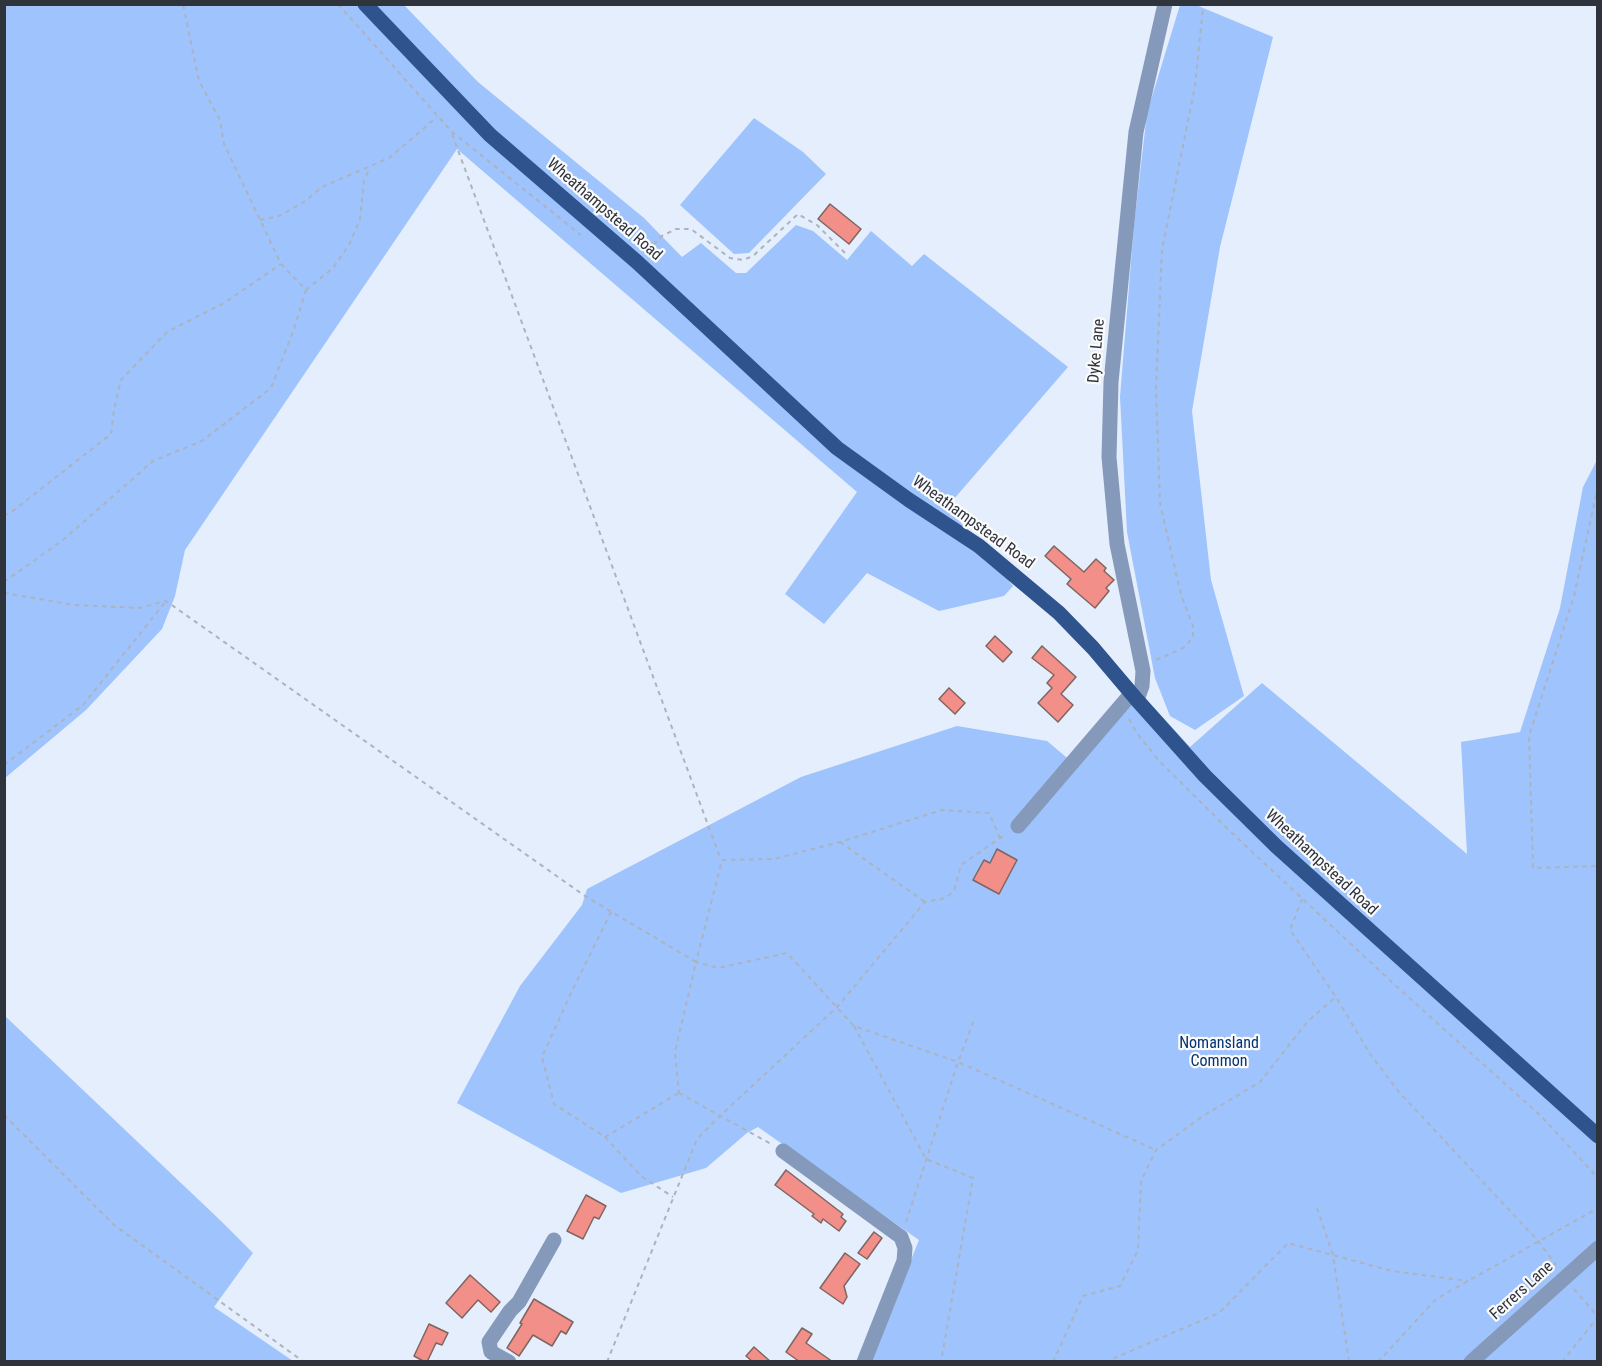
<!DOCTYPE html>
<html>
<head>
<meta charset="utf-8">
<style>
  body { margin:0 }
  #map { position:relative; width:1602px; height:1366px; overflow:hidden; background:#e5eefc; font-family:"Roboto Condensed",sans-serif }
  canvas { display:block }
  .frame { position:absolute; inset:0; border:6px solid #2e333c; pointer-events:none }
</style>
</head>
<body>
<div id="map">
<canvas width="1602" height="1366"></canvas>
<div class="frame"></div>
</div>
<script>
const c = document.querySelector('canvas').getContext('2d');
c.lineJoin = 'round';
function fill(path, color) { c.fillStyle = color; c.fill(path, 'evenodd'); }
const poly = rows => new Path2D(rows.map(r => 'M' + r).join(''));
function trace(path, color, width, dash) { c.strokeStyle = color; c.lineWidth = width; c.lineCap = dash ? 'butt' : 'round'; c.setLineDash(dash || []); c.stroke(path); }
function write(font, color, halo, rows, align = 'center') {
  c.font = font + ' "Roboto Condensed",sans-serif'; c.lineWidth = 4.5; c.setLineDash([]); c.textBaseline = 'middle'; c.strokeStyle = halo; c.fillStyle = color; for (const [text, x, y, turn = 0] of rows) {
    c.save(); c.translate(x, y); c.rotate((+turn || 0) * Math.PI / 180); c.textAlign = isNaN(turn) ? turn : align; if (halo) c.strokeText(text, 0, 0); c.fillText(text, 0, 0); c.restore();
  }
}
fill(poly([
  [5,5,404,5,478,82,644,218,682,257,701,243,736,273,746,273,796,225,813,231,847,260,871,231,912,266,924,254,1068,367,947,507,977,541,1013,586,1004,596,939,611,867,573,824,624,785,594,857,492,457,149,185,550,175,596,162,629,86,710,5,778],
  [1180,5,1196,5,1273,37,1220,247,1192,411,1211,580,1244,696,1195,730,1170,716,1155,678,1127,532,1120,397,1134,225,1147,113],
  [754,118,803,152,826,174,749,253,734,254,680,205],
  [1597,460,1597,1361,870,1361,919,1240,758,1127,747,1133,706,1168,621,1193,457,1103,520,986,582,905,587,889,801,777,957,726,1047,741,1072,762,1134,686,1190,747,1262,683,1467,854,1461,742,1520,732,1560,608,1583,487],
  [5,1016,221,1221,253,1253,214,1307,293,1361,5,1361]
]), '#9fc3fc');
const building = poly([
  [830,204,861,229,849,244,818,219,830,204],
  [1054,546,1084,572,1096,559,1106,568,1104,571,1114,580,1106,588,1109,591,1095,608,1067,584,1071,579,1045,556,1054,546],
  [995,636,1012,652,1003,662,986,646,995,636],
  [1042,646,1076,677,1061,694,1073,705,1058,722,1038,703,1052,688,1047,683,1054,675,1032,658,1042,646],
  [949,688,965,703,955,714,939,699,949,688],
  [997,849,1017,860,999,894,973,880,984,860,990,863,997,849],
  [786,1170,843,1214,841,1217,846,1221,839,1231,823,1219,821,1223,812,1216,814,1214,775,1185,786,1170],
  [586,1195,606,1206,599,1219,594,1217,583,1239,567,1231,586,1195],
  [874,1232,882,1238,867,1259,858,1253,874,1232],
  [845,1253,860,1264,844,1286,847,1297,843,1304,820,1288,845,1253],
  [470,1275,500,1302,491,1312,478,1300,462,1318,446,1303,470,1275],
  [534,1299,573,1322,566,1334,561,1331,552,1346,533,1335,519,1356,507,1348,522,1324,520,1323,534,1299],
  [429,1324,448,1333,442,1345,436,1343,427,1362,425,1362,414,1356,429,1324],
  [802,1328,812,1334,806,1343,833,1362,800,1362,786,1352,802,1328],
  [754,1347,771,1362,753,1362,746,1356,754,1347]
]);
fill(building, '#f28f88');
trace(building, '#7f6562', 1.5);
trace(poly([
  [338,4,451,131,581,235],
  [452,134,721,860],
  [260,220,279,216,304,202,322,187,389,158,437,117],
  [647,251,662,236,676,229,691,229,730,258,743,260,753,256,798,214,817,225,848,256],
  [306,290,333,268,349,245,360,219,364,180,370,168],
  [1598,486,1574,596,1529,736,1533,868,1598,866],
  [4,515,9,514,111,434,114,410,121,380,167,332,224,303,281,264],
  [4,582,63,540,153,461,202,441,271,388,294,329,306,290,281,264,224,144,220,120,199,81,183,4],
  [4,593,74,605,139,608,166,601,585,896,696,962,675,1052,679,1093],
  [1156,660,1185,647,1193,637,1193,626,1181,595,1160,503,1156,389,1162,250,1195,86,1203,8],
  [1129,719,1136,732,1160,762,1233,834,1396,986,1540,1115,1598,1178],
  [4,765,83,705,166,601],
  [1000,838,989,813,942,810,840,842,774,859,722,860,696,962,718,968,787,953,854,1026,958,1062,1156,1150],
  [840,842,925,902],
  [1302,899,1290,930,1336,997,1370,1054,1399,1092,1539,1242,1556,1265],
  [611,912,571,993,542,1057,554,1104,605,1137,641,1176,673,1197],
  [854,1026,926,1159,973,1178,941,1362],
  [679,1093,771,1144],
  [4,1115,114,1225,304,1362],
  [605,1137,679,1093],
  [1317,1208,1333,1255,1349,1362],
  [906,1222,958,1062,975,1017],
  [1574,1289,1598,1317],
  [607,1362,697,1139,720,1116,837,1007,925,902,946,898,954,891,961,865,1006,834],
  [1053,1362,1083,1296,1120,1286,1138,1250,1141,1181,1156,1150,1203,1116,1260,1082,1308,1021,1336,997],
  [1105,1362,1219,1313,1288,1243,1392,1271,1468,1281],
  [1378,1362,1436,1299,1598,1208],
  [1562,1362,1598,1317]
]), '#abb3bf', 2, [4.5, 4.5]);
trace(poly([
  [1137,700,1142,686,1143,671,1117,544,1109,457,1111,382,1136,132,1165,4],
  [1018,826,1131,694],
  [783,1151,901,1237,905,1248,904,1261,864,1362],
  [509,1362,491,1352,489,1342,510,1311,519,1302,554,1240],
  [1471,1362,1598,1248]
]), '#859abb', 15);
trace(poly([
  [365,4,490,135,637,262,837,448,909,500,979,546,1059,613,1093,648,1137,700,1205,776,1276,846,1598,1136]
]), '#2f538c', 15);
write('16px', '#2e333c', '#fbfbfb', [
  ["Wheathampstead Road",604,210,41],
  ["Dyke Lane",1097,351,-85],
  ["Wheathampstead Road",973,523,36],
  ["Wheathampstead Road",1321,863,43],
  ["Ferrers Lane",1522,1291,-42]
]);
write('16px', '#053272', '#fbfbfb', [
  ["Nomansland",1219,1044],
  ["Common",1219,1062]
]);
</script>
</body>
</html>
